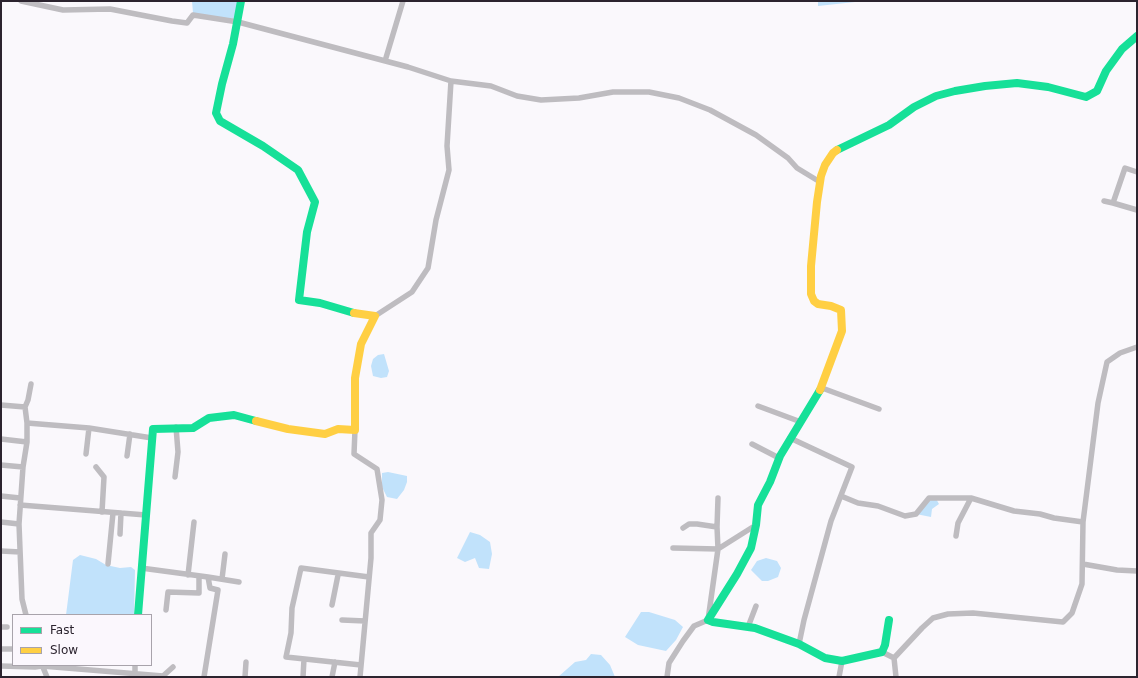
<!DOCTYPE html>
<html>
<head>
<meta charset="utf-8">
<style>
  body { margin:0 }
  #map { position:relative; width:1138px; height:678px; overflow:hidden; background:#faf8fc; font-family:"DejaVu Sans",sans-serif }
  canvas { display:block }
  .frame { position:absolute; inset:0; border:2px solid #2c242f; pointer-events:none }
  .legend { position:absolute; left:12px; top:614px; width:140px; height:52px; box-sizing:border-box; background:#fbf7fd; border:1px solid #a8a3ab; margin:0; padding:5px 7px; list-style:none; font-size:12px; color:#2c242f }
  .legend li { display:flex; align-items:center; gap:8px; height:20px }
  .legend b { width:20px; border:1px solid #a8a3ab }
</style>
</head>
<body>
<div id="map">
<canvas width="1138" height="678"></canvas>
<div class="frame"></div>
<ul class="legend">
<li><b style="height:5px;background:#16e098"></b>Fast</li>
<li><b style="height:5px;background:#ffcf43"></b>Slow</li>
</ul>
</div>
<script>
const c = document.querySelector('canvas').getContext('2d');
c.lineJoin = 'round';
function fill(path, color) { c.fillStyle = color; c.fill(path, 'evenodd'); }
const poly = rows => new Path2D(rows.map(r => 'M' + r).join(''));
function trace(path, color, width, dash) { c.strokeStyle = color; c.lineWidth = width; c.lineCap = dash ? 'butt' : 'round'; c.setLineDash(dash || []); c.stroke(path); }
fill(poly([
  [192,1,239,1,234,20,193,13],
  [818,1,855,1,855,2,818,6],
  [384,354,389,371,387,377,381,378,373,376,371,366,373,359,378,355],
  [388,472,407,476,407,482,404,490,397,499,387,497,382,487,382,473],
  [935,497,939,504,932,509,931,517,916,514,917,510],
  [470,532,480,535,490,542,492,554,489,569,479,568,475,558,465,562,457,558],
  [80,555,96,559,106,565,120,568,131,567,135,570,134,615,66,615,73,560],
  [766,558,777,561,781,568,778,577,768,581,762,581,751,570,757,561],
  [641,612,649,612,675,620,683,627,676,640,666,651,638,645,625,637],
  [591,654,601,655,610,665,615,677,558,677,575,662,586,660]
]), '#c1e2fb');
trace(poly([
  [21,1,63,10,110,9,172,21,187,23,193,15,238,22,408,67,451,81],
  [385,61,403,1],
  [1137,172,1125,168,1113,203,1137,210],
  [1104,201,1113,203],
  [375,316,412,292,428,268,436,220,449,170,447,146,451,81,491,86,517,96,541,100,579,98,613,92,649,92,679,98,710,110,756,135,788,158,797,168,820,182],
  [822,388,879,409],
  [1,405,25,407],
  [758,406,801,422],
  [27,423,89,428,152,438],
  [355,430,354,454,377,469,382,500,380,520,371,533,371,558,360,677],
  [790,438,852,467,831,521,804,620,799,644],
  [1,439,27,442],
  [752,444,779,458],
  [86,454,89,428],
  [127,456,130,434],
  [1,465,23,467],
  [96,467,104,477,102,512],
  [175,477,178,452,176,427],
  [1,496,20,498],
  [841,496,858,503,878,506,905,516,916,514,929,498,971,498,1014,511,1040,514,1054,518,1083,522],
  [20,505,146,515],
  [1,522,19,524],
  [683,528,689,524,697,524,717,527],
  [120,534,121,513],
  [956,536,958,523,971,498],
  [673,548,718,549,756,525],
  [1,551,20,552],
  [108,564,113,513],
  [1083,564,1117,570,1137,571],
  [141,568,208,577,210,588,218,590,204,677],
  [188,575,194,522],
  [208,577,239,582],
  [222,579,225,554],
  [332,605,338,575],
  [166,610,168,592,199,593,199,576],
  [26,615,22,599,19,524,23,467,27,442,27,423,25,407,28,400,31,384],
  [342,620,365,621],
  [1,627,7,627],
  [748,627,756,606],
  [1,649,13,649],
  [882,652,894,658],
  [42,665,47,677],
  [361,665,286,657,291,633,292,608,301,568,369,577],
  [1,666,35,667,42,666,163,676,173,667],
  [135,677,135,665],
  [245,677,246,662],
  [303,677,304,659],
  [332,677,335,662],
  [667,677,669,663,683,641,694,626,708,620,718,549,717,527,718,498],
  [839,677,842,661],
  [896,677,894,658,922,628,933,618,948,614,973,613,1063,622,1072,613,1082,584,1083,522,1098,403,1107,362,1120,353,1137,347]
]), '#bebcc0', 5.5);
trace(poly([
  [241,1,233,44,222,84,216,113,220,121,263,146,298,170,315,202,307,232,299,300,320,303,354,313],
  [837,150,889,125,914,107,936,96,955,91,985,86,1017,83,1048,87,1086,97,1097,91,1106,71,1122,49,1137,36],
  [820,390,780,456,770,482,758,505,756,525,751,548,737,574,708,620,713,622,755,628,799,644,825,658,842,661,882,652,885,645,889,620],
  [138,615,153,429,193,428,209,418,234,415,256,421]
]), '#16e098', 8);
trace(poly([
  [820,390,842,331,841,310,831,306,818,304,814,301,811,294,811,266,817,202,821,176,825,165,833,153,837,150],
  [256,421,288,429,325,434,338,429,355,430,355,378,361,344,375,316,354,313]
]), '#ffcf43', 8);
</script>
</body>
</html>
